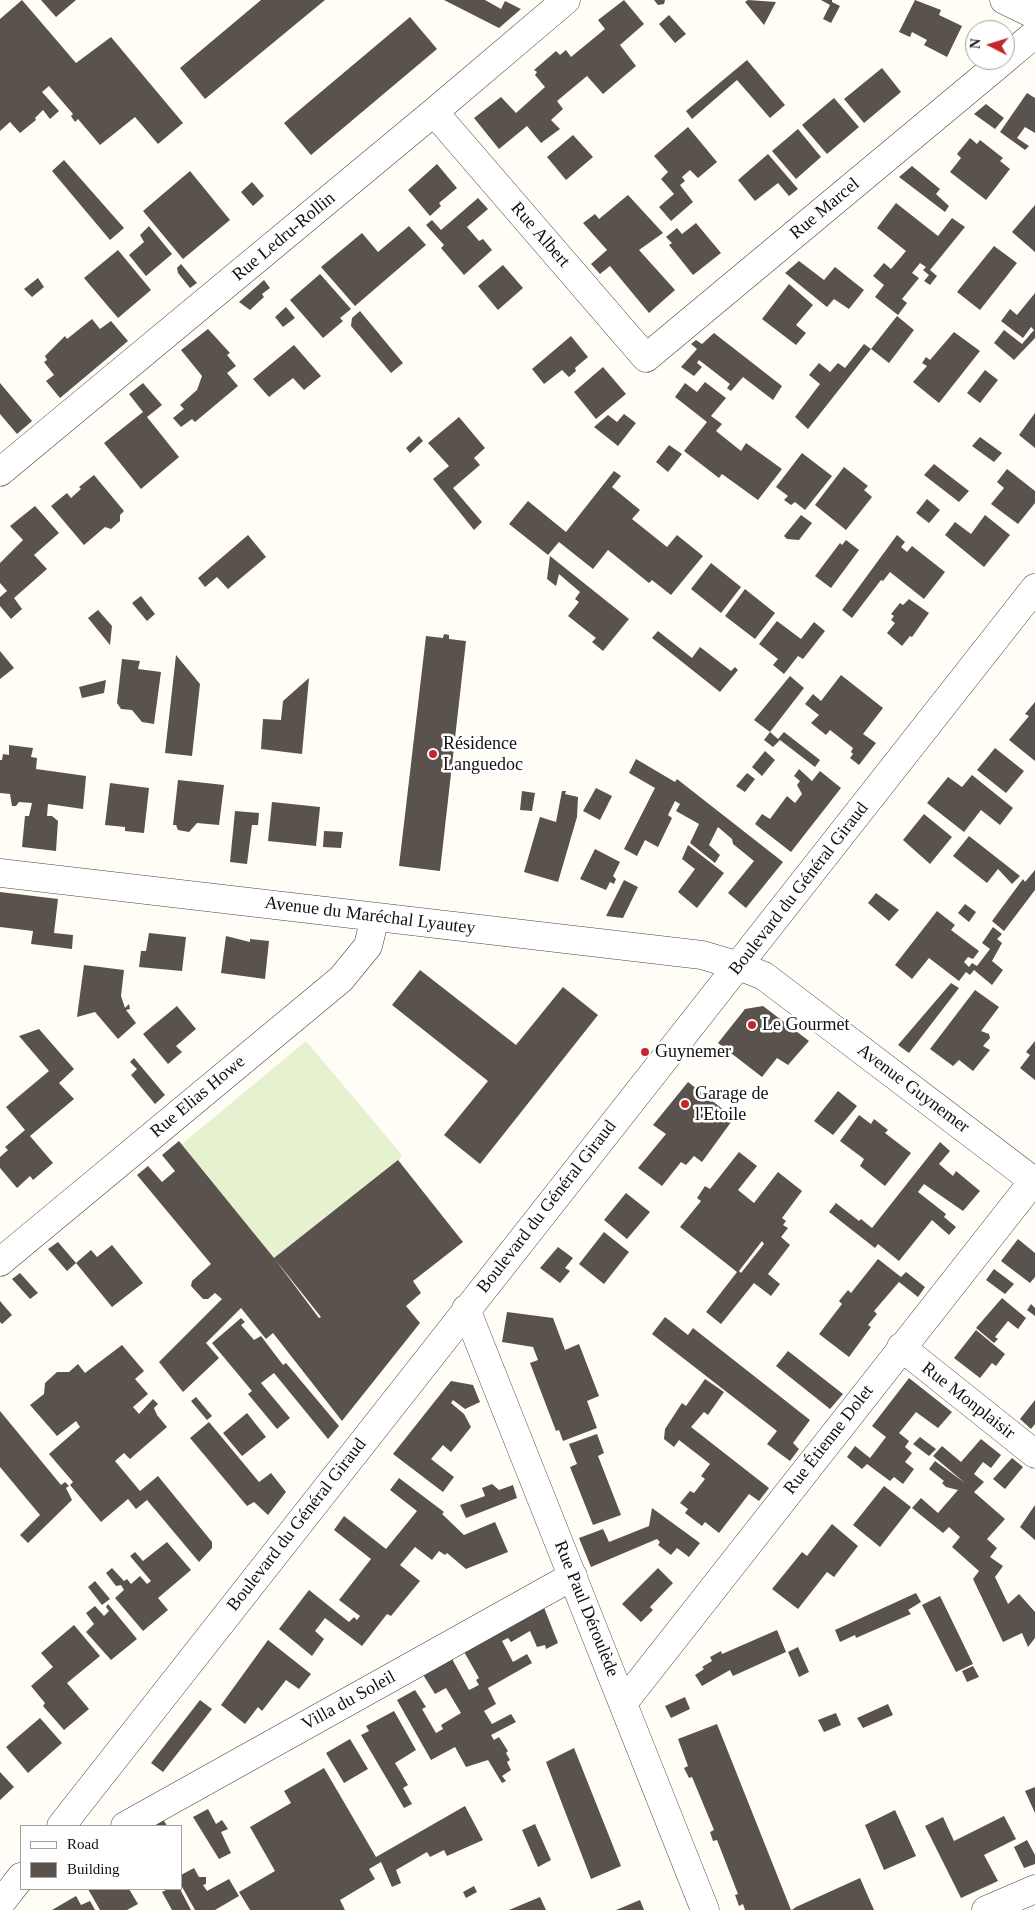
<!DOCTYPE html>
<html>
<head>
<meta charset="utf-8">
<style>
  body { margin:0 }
  #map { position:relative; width:1035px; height:1910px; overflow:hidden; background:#fffdf5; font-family:Georgia,serif }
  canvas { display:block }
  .legend { position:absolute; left:20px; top:1825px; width:162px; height:65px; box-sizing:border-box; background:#fff; border:1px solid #a0a0a0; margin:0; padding:6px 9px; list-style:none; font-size:15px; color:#111 }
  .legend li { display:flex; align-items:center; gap:10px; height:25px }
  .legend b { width:25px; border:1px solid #a0a0a0 }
  .north { position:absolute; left:965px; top:20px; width:50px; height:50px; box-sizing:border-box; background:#fff; border:1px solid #a0a0a0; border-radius:50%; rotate:275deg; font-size:14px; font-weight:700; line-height:20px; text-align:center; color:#111 }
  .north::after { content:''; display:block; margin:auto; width:18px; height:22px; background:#c4262e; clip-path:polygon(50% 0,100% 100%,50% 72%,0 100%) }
</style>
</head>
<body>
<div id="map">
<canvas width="1035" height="1910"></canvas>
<ul class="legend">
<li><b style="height:6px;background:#fff"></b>Road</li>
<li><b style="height:14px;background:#5a524d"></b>Building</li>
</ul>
<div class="north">N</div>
</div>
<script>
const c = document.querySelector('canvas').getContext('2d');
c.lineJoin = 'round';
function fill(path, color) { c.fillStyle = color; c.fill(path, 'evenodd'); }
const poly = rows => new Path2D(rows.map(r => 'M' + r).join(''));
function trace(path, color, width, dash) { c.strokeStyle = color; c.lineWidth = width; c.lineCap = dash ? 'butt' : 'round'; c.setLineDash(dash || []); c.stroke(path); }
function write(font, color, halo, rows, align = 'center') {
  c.font = font + ' Georgia,serif'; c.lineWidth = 5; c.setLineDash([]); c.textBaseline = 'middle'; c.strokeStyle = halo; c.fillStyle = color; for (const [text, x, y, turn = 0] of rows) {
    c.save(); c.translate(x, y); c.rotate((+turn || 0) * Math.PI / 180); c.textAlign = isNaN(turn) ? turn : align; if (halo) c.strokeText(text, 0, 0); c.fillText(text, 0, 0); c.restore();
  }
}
fill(poly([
  [306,1041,402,1155,398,1161,445,1219,321,1317,182,1144]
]), '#e6f2cf');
fill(poly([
  [22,0,76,63,111,37,183,123,158,144,135,117,100,145,78,119,75,122,71,116,73,114,49,86,42,92,59,111,50,119,43,110,35,118,36,120,20,133,10,122,0,131,0,19],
  [41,0,76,0,56,17],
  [261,0,325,0,205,99,180,68],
  [444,0,485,0,501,9,505,1,521,9,499,28],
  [624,0,644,24,620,45,636,66,603,94,587,76,557,101,563,109,551,120,560,129,541,143,527,126,499,149,474,118,501,97,516,113,545,87,535,75,537,72,534,70,556,51,560,55,566,50,571,57,605,29,598,20],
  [654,0,665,0,664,4,658,5],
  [748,0,776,2,764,25,745,2],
  [821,0,832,0,832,2,840,6,831,23,823,19,830,5],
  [915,0,941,10,939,15,962,26,947,57,924,45,927,40,912,32,910,37,899,32],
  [669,15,686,34,675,43,659,24],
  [410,17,437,49,311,155,284,123],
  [747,60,785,105,770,118,737,80,692,119,686,111],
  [882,68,901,92,864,123,844,99],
  [1027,93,1035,98,1035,133,1025,127,1017,138,1029,146,1025,150,1000,132],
  [834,98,859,127,827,154,802,125],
  [986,104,1004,118,995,129,974,114],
  [688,127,717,162,698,178,690,170,682,177,685,181,680,185,693,202,671,221,659,207,674,194,661,179,668,172,654,156],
  [798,129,821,157,796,179,772,151],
  [573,135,593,157,566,180,547,157],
  [970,138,977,144,980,140,1003,158,1000,161,1010,169,986,200,950,172,961,158,957,154],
  [768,154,798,189,789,196,778,183,755,201,738,180],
  [64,160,124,228,110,240,52,171],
  [437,164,457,188,439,203,441,206,430,216,408,190],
  [912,166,940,189,936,194,949,206,945,212,899,177],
  [190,171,230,220,183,259,143,211],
  [252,182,264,196,253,206,241,192],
  [628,195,663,233,639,250,675,290,649,313,610,266,600,274,591,264,607,250,583,223,595,214,599,219],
  [478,198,488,209,467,227,479,241,483,239,492,250,464,275,441,248,444,245,426,225,432,220,441,230],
  [896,203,938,236,952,218,965,227,930,270,937,276,930,285,924,281,929,275,923,270,926,267,920,263,912,273,919,278,902,299,907,303,898,315,875,297,884,285,873,276,884,263,891,269,906,251,877,228],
  [1035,205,1035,252,1012,232],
  [696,223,721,253,693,275,669,245,672,243,666,237,677,228,682,234],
  [149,226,172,254,146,276,129,255,144,242,140,235],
  [409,226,426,245,355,306,321,267,362,233,378,252],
  [994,246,1017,263,980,310,957,292],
  [118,250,151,290,118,318,84,278],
  [799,261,824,280,835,267,864,290,849,309,834,299,827,307,785,273],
  [181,264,197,283,190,288,178,273,177,268],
  [503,265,523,288,498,310,478,286],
  [320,274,351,309,340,318,343,321,323,338,290,300],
  [38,278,44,287,32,297,24,289],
  [264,280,270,288,262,294,264,297,250,310,239,302],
  [789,284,813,305,796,325,806,333,796,345,762,319],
  [1035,293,1035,338,1014,360,994,343,1004,330,1022,344,1034,330,1031,327,1023,338,1001,321,1010,309,1017,315],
  [286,307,295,318,283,327,275,317],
  [360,311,403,363,391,373,351,326,352,318],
  [897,316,914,330,889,363,871,349],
  [92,319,100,329,111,321,128,341,60,398,46,381,54,375,44,362,47,360,45,356,65,336,67,339],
  [208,329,230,353,227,355,236,366,227,373,238,386,195,422,192,419,181,427,173,418,184,409,180,405,197,390,202,376,181,350],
  [954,332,980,351,939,403,913,382,927,366,922,363,926,357,930,360],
  [714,333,782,386,773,400,743,377,731,391,727,388,730,384,699,360,697,363,702,367,694,376,681,367,697,349,691,344,696,340,702,344],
  [571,336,588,357,575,368,576,371,569,377,562,370,544,384,532,369],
  [864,344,871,349,808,429,795,417,820,384,809,375,819,363,830,372,838,363,845,368],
  [294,345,321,376,304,390,293,378,269,397,253,379],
  [603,367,626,394,596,419,574,392],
  [985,370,998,380,980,403,967,393],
  [705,382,726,398,711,416,722,424,716,431,741,451,746,443,782,469,758,500,722,474,719,478,684,451,707,422,675,397,685,383,697,392],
  [0,383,32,421,17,434,0,414],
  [143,383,162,405,147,417,179,457,141,489,104,443,143,412,129,394],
  [1035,413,1035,448,1019,435],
  [624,414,636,423,618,446,594,427,608,415,617,422],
  [459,417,485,448,474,458,480,465,453,488,482,522,474,530,433,479,449,466,428,443],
  [419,436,423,441,410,453,406,448],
  [980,437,1002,453,994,462,972,446],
  [669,445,682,454,668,472,656,462],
  [802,453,832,476,805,510,795,502,791,505,784,500,788,496,776,487],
  [934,464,969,491,959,502,924,475],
  [844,467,868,486,864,490,872,497,846,530,815,505],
  [1007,469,1035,491,1035,503,1018,524,991,504,1004,488,997,482],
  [614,471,621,476,612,487,640,510,632,519,667,547,677,535,703,556,671,595,652,580,649,583,608,550,593,569,559,542,548,555,509,524,528,501,566,532],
  [94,475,124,511,120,515,120,521,111,529,105,527,84,545,51,506,67,493,71,498,81,489,79,487],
  [927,499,940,510,929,523,916,513],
  [35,506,59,533,34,555,47,569,14,598,22,609,11,619,0,606,0,597,7,591,0,583,0,563,23,540,10,526],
  [801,515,812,523,799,540,787,539,784,536],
  [985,515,1010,535,984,567,945,535,955,522,971,534],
  [248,535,266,557,228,589,217,577,205,587,198,578],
  [897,535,905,542,901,547,907,552,912,546,945,572,924,599,890,572,883,581,881,580,852,618,842,610],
  [846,540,859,550,831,588,815,576,840,543,842,545],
  [550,556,629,619,603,651,592,642,596,638,568,616,579,602,575,599,580,592,559,574,556,586,547,579],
  [711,563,741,587,721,613,691,589],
  [745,589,775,613,755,639,725,616],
  [141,596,155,614,147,621,132,603],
  [909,599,929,613,912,637,910,636,902,646,887,633,895,623,891,620,894,616,891,614,900,603,903,605],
  [98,610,112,626,110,645,88,618],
  [777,621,801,639,814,622,825,631,803,659,798,656,784,674,773,665,778,659,759,644],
  [658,631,692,658,700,647,731,671,735,667,738,670,720,692,652,638],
  [444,634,449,635,449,639,466,641,440,871,399,866,426,636,443,638],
  [0,651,14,668,0,679],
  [176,655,200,684,192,756,165,753],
  [122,659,140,661,138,669,161,672,154,724,142,722,132,710,121,709,117,703],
  [841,675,883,708,863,734,876,743,859,765,850,758,853,754,851,752,853,748,830,730,826,735,811,723,819,715,805,704,813,694,821,701],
  [790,676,804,688,770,732,754,720],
  [309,678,302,754,261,749,263,719,281,720,283,701],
  [106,680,104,693,82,698,79,687],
  [1035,702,1035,761,1009,740,1029,716,1025,714],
  [770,732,778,739,784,732,820,760,815,767,780,740,773,747,764,740],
  [9,745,33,748,31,757,37,758,36,769,86,776,83,809,48,804,47,816,52,816,58,821,56,851,22,847,25,816,29,816,32,803,19,802,16,806,12,806,10,794,0,793,0,760,2,760,3,754,9,755],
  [995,748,1024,771,1006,793,977,770],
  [765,751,775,760,762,776,752,767],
  [636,759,675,782,677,779,783,862,746,908,728,893,754,861,733,844,732,839,718,827,709,845,720,855,715,863,690,843,699,824,676,811,680,804,675,801,668,815,672,818,658,847,645,840,637,856,624,849,655,788,629,773],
  [799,769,812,781,820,771,841,788,791,852,755,824,762,814,770,819,787,796,795,803,802,794,797,785,800,781,794,776],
  [747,773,755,779,745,792,736,786],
  [972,775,1013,808,1000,825,981,810,964,832,927,803,948,777,962,787],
  [178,780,224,785,219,825,197,823,189,832,178,830,176,825,173,825],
  [110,783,149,788,144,833,125,831,125,827,105,825],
  [596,788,612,796,600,820,583,811],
  [522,791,535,793,532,811,520,810],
  [562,791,566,791,565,794,578,797,577,817,558,882,524,872,540,817,556,822],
  [272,802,320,807,316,846,268,841],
  [235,811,259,813,258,825,252,825,247,864,230,862],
  [924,814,952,837,930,864,903,840],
  [324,831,343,832,341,848,323,847],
  [969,836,1020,876,1012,884,998,869,987,883,953,856],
  [688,845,724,873,697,908,678,892,695,869,682,859],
  [595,849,620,862,613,876,616,879,614,884,610,882,606,890,580,879],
  [1035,870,1035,890,1004,931,992,921,1023,879,1025,882],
  [624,880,638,887,623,918,606,916],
  [0,892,58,899,54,933,73,935,72,949,31,944,33,931,0,927],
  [876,893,899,910,889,921,868,903],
  [965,904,976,912,969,922,958,913],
  [937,911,955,925,951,930,979,951,973,959,968,957,964,962,969,967,972,963,977,966,990,949,982,943,993,927,1002,934,997,939,1002,943,992,961,1003,970,992,985,974,970,970,975,966,972,959,981,929,958,912,979,895,965],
  [149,933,186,937,182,971,139,967,141,951,146,951],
  [226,936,250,942,250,939,269,941,265,979,221,973],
  [84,965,124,970,121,996,125,1008,129,1004,130,1009,126,1010,136,1023,118,1039,95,1012,77,1017],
  [420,970,516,1045,563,987,598,1015,480,1164,444,1135,488,1081,392,1005],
  [951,983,959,988,909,1053,898,1045],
  [975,990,999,1007,981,1031,989,1034,990,1038,983,1046,990,1050,973,1071,959,1060,953,1066,930,1049],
  [177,1006,196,1029,176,1046,182,1052,168,1064,143,1034],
  [763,1006,809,1041,788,1065,777,1058,762,1077,718,1043,745,1009],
  [39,1029,74,1069,59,1083,74,1099,30,1136,53,1163,33,1180,30,1176,17,1188,0,1168,0,1157,8,1150,5,1147,25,1130,6,1107,49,1071,19,1036],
  [1035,1041,1035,1080,1020,1068,1030,1055,1026,1052],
  [134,1058,165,1095,155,1104,131,1075,137,1069,130,1062],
  [688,1082,734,1118,702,1162,694,1156,686,1165,681,1162,662,1186,638,1168,666,1134,653,1125],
  [838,1091,857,1106,833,1135,814,1121],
  [859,1115,871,1124,874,1119,888,1130,885,1133,911,1153,885,1186,860,1166,864,1159,840,1141],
  [179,1141,274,1258,319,1318,321,1317,274,1258,398,1160,463,1242,413,1281,421,1293,406,1306,420,1323,342,1421,273,1333,266,1339,241,1308,206,1343,219,1358,183,1392,159,1362,222,1299,215,1293,208,1299,203,1299,191,1286,192,1281,211,1264,137,1175,148,1166,162,1182,175,1171,162,1155],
  [940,1142,950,1151,939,1164,953,1176,956,1171,980,1191,963,1211,924,1184,918,1192,946,1214,944,1217,956,1227,949,1235,932,1220,899,1261,878,1244,875,1248,829,1212,836,1203,859,1221,861,1219,872,1228],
  [739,1152,757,1166,738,1190,754,1203,778,1172,802,1191,782,1218,786,1221,783,1225,788,1228,781,1237,790,1245,768,1274,780,1284,771,1296,754,1283,721,1324,706,1312,737,1272,680,1227,701,1201,697,1198,705,1186,710,1189],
  [762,1241,764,1244,741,1273,739,1271],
  [626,1193,650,1212,627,1239,604,1220],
  [604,1232,629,1252,604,1284,579,1264],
  [1018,1239,1035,1253,1035,1277,1030,1283,1001,1261],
  [58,1242,76,1263,91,1250,97,1257,112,1245,143,1283,112,1307,76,1263,67,1271,48,1249],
  [558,1247,573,1258,565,1268,570,1271,560,1283,540,1268],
  [878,1259,901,1277,906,1272,925,1287,918,1297,899,1282,874,1311,877,1314,868,1325,871,1327,849,1357,819,1334,842,1304,839,1301,848,1290,851,1293],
  [994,1269,1014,1284,1005,1294,986,1280],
  [20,1273,38,1293,30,1299,12,1279],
  [1002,1298,1026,1318,1018,1329,1008,1321,995,1337,998,1339,994,1343,976,1328],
  [0,1301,12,1315,2,1324,0,1322],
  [1031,1304,1035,1308,1035,1316,1027,1310],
  [507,1312,553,1318,565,1350,579,1344,599,1396,587,1401,597,1428,563,1441,559,1430,556,1431,530,1363,538,1360,533,1347,502,1342],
  [665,1317,688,1335,693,1328,810,1420,793,1443,799,1449,790,1461,767,1444,777,1431,652,1334],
  [241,1318,245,1322,241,1325,254,1340,261,1336,283,1365,286,1363,339,1426,328,1439,274,1373,261,1383,290,1418,277,1429,248,1394,252,1391,212,1343],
  [976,1330,1005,1354,996,1366,992,1363,980,1378,954,1358],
  [122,1345,144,1371,135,1379,148,1394,133,1407,139,1414,153,1399,158,1404,154,1408,157,1415,167,1427,130,1459,124,1453,115,1461,140,1491,158,1476,212,1542,212,1548,199,1562,147,1500,136,1509,128,1499,101,1522,70,1485,73,1482,49,1454,80,1427,76,1421,57,1436,30,1405,44,1394,45,1383,57,1372,69,1372,78,1364,85,1373],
  [788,1351,843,1394,830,1409,776,1366],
  [909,1378,952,1412,938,1428,916,1412,899,1433,909,1441,905,1447,912,1453,905,1462,914,1469,903,1484,894,1477,890,1481,867,1464,862,1469,847,1457,855,1446,870,1458,886,1437,872,1426],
  [705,1379,724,1392,708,1415,704,1412,691,1427,769,1488,759,1501,749,1494,719,1533,705,1522,702,1526,685,1513,688,1509,680,1503,690,1491,694,1493,705,1479,701,1476,710,1464,679,1440,674,1447,664,1439,665,1429,682,1403,686,1406],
  [451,1381,473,1385,480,1402,465,1409,453,1400,451,1403,464,1414,471,1427,451,1452,443,1445,431,1459,454,1477,443,1492,393,1454],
  [196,1397,212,1416,207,1420,191,1401],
  [1035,1400,1035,1424,1031,1429,1020,1419],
  [0,1411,61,1485,65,1482,69,1486,66,1488,72,1500,28,1543,20,1535,40,1515,0,1467],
  [247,1413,266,1437,242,1456,223,1433],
  [209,1422,259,1482,271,1473,286,1492,268,1515,254,1502,247,1506,190,1438],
  [597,1434,604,1453,598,1456,621,1515,593,1525,570,1467,577,1464,569,1444],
  [920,1437,936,1449,929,1456,913,1444],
  [981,1439,1001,1455,991,1468,983,1462,974,1474,984,1482,974,1492,1005,1519,987,1539,997,1548,990,1557,1003,1566,995,1577,1008,1604,1019,1594,1035,1612,1035,1638,1028,1647,1022,1633,1003,1642,973,1579,979,1571,952,1547,960,1537,949,1527,943,1533,912,1508,921,1498,938,1513,958,1490,946,1487,942,1483,944,1481,929,1469,935,1461,965,1483,933,1456,942,1446,961,1462],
  [1012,1458,1023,1467,1005,1489,993,1479],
  [399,1478,444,1512,442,1514,464,1535,495,1522,508,1552,466,1569,447,1553,445,1555,439,1551,432,1560,415,1547,400,1565,420,1581,391,1616,387,1614,362,1646,325,1618,315,1631,324,1639,312,1656,279,1629,309,1590,349,1622,354,1617,357,1620,360,1616,339,1600,371,1559,334,1530,344,1516,386,1549,417,1511,390,1490],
  [492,1484,499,1490,513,1485,517,1498,466,1518,460,1505,485,1496,482,1488],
  [884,1486,911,1507,880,1547,853,1525],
  [1035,1505,1035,1540,1020,1527],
  [652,1508,700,1543,689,1557,677,1548,671,1555,658,1545,660,1542,657,1539,591,1567,579,1538,603,1529,609,1542,649,1526],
  [832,1524,858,1546,834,1577,827,1572,798,1609,772,1589,802,1552,807,1556],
  [167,1542,191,1570,158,1598,168,1610,143,1631,115,1598,124,1590,121,1585,116,1586,106,1573,112,1568,124,1581,127,1579,131,1584,140,1576,147,1584,151,1581,130,1556,135,1552,143,1561],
  [658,1568,673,1583,650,1607,653,1610,641,1622,622,1604],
  [95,1581,110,1599,102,1605,88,1587],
  [916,1593,921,1602,908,1610,911,1614,856,1638,855,1635,840,1642,835,1630],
  [940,1596,973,1664,956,1672,922,1605],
  [108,1604,137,1639,111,1660,86,1632,94,1624,86,1613,95,1606,104,1616,109,1611,106,1607],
  [543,1605,558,1643,546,1649,545,1645,537,1647,530,1631,511,1642,508,1638,502,1641,513,1662,527,1654,532,1663,488,1688,496,1704,484,1711,492,1724,511,1714,516,1722,491,1735,494,1740,499,1737,508,1751,506,1753,510,1760,507,1762,511,1770,502,1776,506,1781,502,1783,488,1760,466,1767,455,1747,431,1760,397,1700,415,1690,426,1707,422,1709,436,1733,443,1729,441,1725,461,1713,446,1688,435,1694,422,1673,451,1657,469,1690,479,1685,476,1680,479,1678,463,1650],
  [74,1625,100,1656,67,1683,89,1709,64,1730,43,1706,45,1703,31,1686,53,1667,41,1653],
  [777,1630,786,1652,733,1676,730,1670,702,1686,695,1675,704,1669,702,1667,712,1661,710,1657,721,1651,722,1654],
  [268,1640,311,1674,299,1689,286,1680,262,1711,258,1707,245,1724,221,1705],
  [798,1647,809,1672,799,1677,788,1652],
  [973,1666,979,1677,967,1682,962,1671],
  [685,1697,690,1709,671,1718,665,1706],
  [200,1700,212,1709,163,1772,151,1763],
  [888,1704,893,1715,863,1728,857,1718],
  [394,1711,416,1750,395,1763,408,1785,403,1788,412,1804,404,1808,361,1735,369,1731,366,1726],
  [836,1713,841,1725,824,1732,818,1720],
  [40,1718,62,1743,28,1773,6,1747],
  [717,1724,791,1910,745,1910,743,1904,739,1906,735,1895,738,1894,717,1840,713,1841,710,1832,714,1830,692,1777,689,1778,684,1768,688,1766,678,1739],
  [350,1739,368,1769,344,1783,326,1753],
  [574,1748,621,1866,591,1879,546,1762],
  [324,1768,376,1857,465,1806,483,1840,447,1856,444,1850,430,1857,427,1852,396,1870,401,1883,392,1887,381,1862,369,1869,375,1879,340,1900,345,1910,250,1910,239,1892,275,1871,250,1827,291,1803,284,1791],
  [0,1772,14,1787,0,1800],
  [1035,1787,1035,1813,1025,1791],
  [208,1809,216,1824,222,1820,228,1829,221,1832,231,1853,219,1859,193,1817],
  [895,1810,916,1856,884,1870,865,1825],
  [1004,1816,1016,1839,984,1855,998,1881,961,1898,925,1826,943,1817,954,1841],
  [163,1819,167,1826,150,1826],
  [535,1824,551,1860,538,1867,522,1830],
  [1027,1840,1035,1855,1035,1864,1024,1868,1014,1847],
  [194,1868,199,1877,206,1877,206,1884,203,1885,207,1891,229,1879,239,1896,215,1910,195,1910,181,1885,181,1875],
  [860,1878,874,1910,792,1910,796,1907],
  [474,1886,477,1892,466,1898,463,1892],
  [88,1889,129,1889,138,1904,127,1910,100,1910],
  [168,1889,180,1889,191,1910,172,1910,162,1892],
  [76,1896,81,1905,90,1901,95,1910,52,1910],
  [540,1897,546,1910,509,1910],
  [640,1900,644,1910,616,1910]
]), '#5a524d');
const minor = poly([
  [1004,0,1035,15],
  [1005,59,1035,34],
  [434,112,646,358,1004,60],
  [0,472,434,112,566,0],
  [0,873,702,955,739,966,764,976,1035,1182],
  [0,1262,341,979,368,946,375,917],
  [466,1309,705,1910],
  [901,1347,1035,1454],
  [624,1702,1035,1179],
  [61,1826,1035,588],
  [125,1826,573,1576],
  [0,1904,21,1877],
  [986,1910,1035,1889]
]);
trace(minor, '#444', 29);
trace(minor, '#fff', 28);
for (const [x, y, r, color] of [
  [433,754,5,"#c4262e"],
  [752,1025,5,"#c4262e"],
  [645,1052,5,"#c4262e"],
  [685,1104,5,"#c4262e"]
]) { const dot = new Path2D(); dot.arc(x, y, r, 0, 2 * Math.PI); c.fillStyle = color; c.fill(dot); trace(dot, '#fff', 2); }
write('18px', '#111', '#fff', [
  ["Rue Marcel",825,209,-40],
  ["Rue Albert",540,235,49],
  ["Rue Ledru-Rollin",284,237,-40],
  ["Boulevard du Général Giraud",799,889,-52],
  ["Avenue du Maréchal Lyautey",370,916,7],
  ["Avenue Guynemer",913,1089,37],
  ["Rue Elias Howe",198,1097,-40],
  ["Boulevard du Général Giraud",547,1207,-52],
  ["Rue Monplaisir",968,1401,38],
  ["Rue Étienne Dolet",829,1440,-52],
  ["Boulevard du Général Giraud",297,1525,-52],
  ["Rue Paul Déroulède",586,1609,68],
  ["Villa du Soleil",349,1701,-29]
]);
write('18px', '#111', '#fff', [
  ["Résidence",443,744],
  ["Languedoc",443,765],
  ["Le Gourmet",762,1025],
  ["Guynemer",655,1052],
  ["Garage de",695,1094],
  ["l'Etoile",695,1115]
], 'left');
</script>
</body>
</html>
